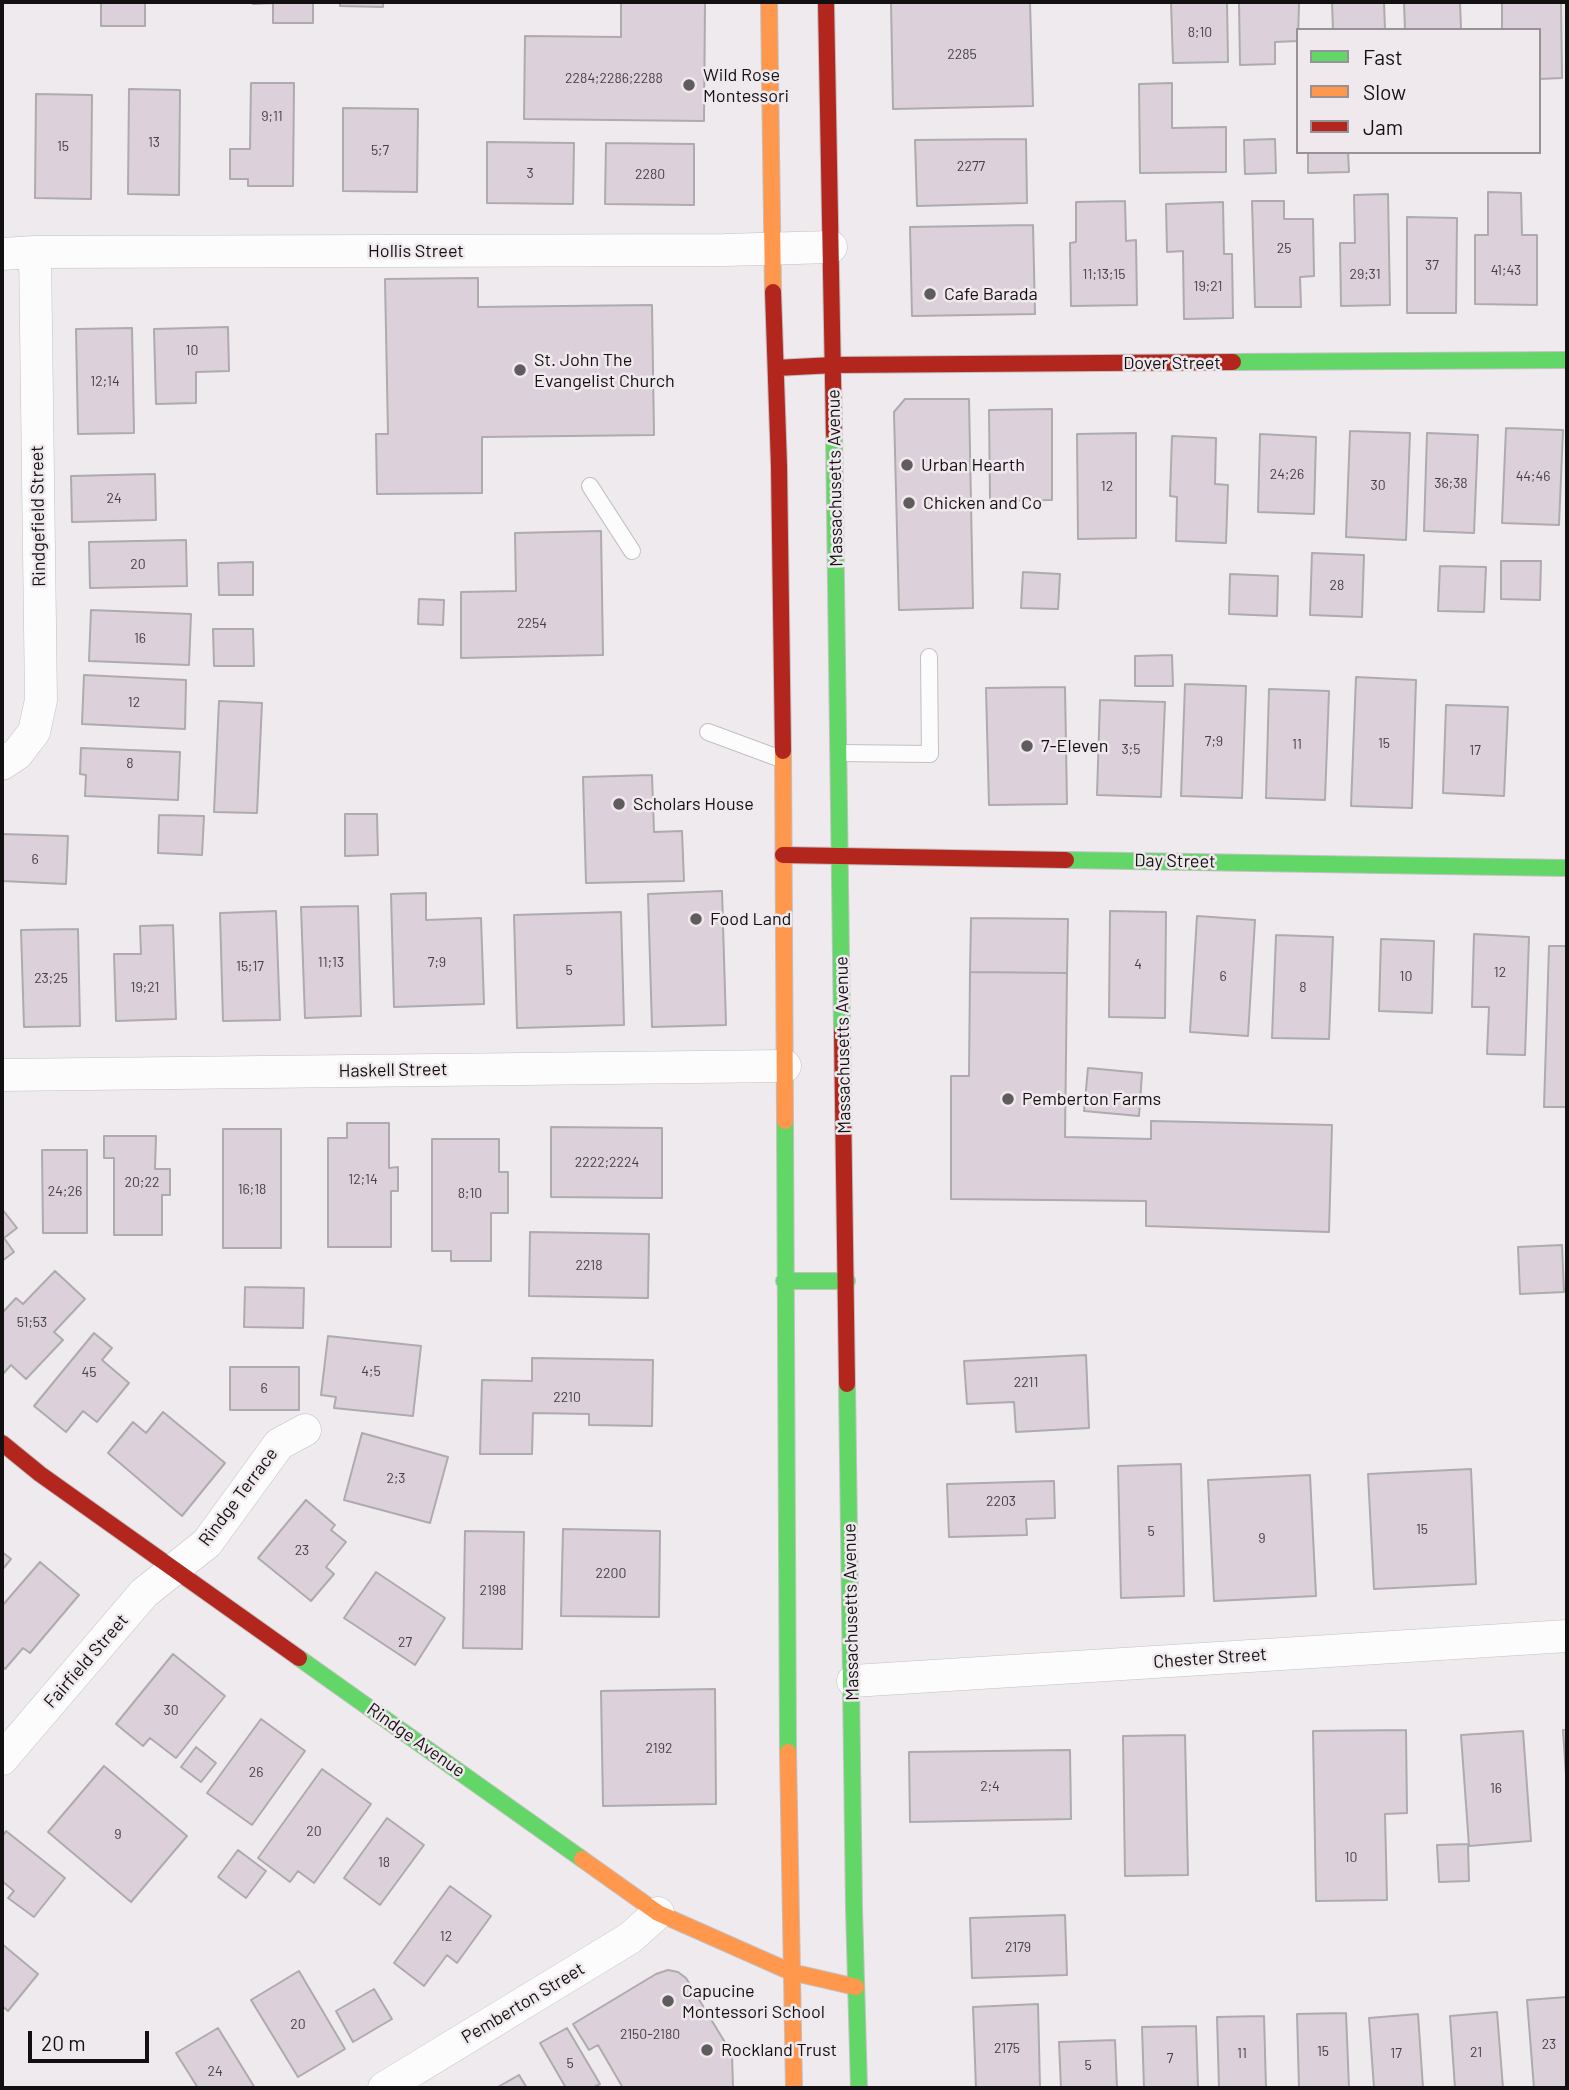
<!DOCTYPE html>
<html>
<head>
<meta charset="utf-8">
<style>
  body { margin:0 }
  #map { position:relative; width:1569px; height:2090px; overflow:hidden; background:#eeeaed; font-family:Barlow,sans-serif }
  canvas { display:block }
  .frame { position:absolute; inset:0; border:4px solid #121011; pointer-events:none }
  .legend { position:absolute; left:1296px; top:28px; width:245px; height:126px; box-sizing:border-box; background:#efe9ee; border:2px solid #979296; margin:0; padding:9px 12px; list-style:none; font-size:21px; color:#121011 }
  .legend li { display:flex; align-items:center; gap:14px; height:35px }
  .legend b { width:35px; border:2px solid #979296 }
  .scale { position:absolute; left:28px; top:2031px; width:121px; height:32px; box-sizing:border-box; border:4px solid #121011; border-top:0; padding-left:9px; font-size:21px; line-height:24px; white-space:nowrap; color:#121011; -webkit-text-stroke:5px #efe9ee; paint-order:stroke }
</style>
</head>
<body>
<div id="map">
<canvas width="1569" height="2090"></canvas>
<div class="frame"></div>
<ul class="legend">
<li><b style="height:9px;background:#63d668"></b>Fast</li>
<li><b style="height:9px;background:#ff974d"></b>Slow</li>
<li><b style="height:9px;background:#b3261e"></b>Jam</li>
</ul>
<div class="scale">20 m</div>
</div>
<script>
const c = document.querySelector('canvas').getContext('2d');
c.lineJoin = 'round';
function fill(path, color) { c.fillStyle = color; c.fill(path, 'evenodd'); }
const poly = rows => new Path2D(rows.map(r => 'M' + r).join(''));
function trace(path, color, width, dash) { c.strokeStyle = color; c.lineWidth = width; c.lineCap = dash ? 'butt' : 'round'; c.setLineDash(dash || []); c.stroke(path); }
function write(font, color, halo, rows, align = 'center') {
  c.font = font + ' Barlow,sans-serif'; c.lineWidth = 5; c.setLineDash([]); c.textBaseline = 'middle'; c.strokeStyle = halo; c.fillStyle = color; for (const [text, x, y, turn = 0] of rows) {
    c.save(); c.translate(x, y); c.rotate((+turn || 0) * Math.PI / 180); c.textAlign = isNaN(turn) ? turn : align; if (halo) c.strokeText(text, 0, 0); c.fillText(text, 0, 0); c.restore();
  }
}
const building = poly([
  [101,2,145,2,145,26,101,26,101,2],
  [253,2,313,2,313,23,273,23,273,3,253,4,253,2],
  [340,2,383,2,383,7,340,6,340,2],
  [621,2,705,2,704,121,524,119,525,36,621,37,621,2],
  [891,2,1030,2,1033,106,893,109,891,2],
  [1171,2,1227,2,1228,62,1173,63,1171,2],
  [1239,2,1299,2,1298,41,1275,42,1275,64,1240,65,1239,2],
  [1332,2,1384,2,1385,30,1333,30,1332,2],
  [1404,2,1460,2,1461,30,1405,30,1404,2],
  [1502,2,1561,2,1562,78,1539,79,1539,30,1502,30,1502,2],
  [251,83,294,83,293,186,248,186,248,179,230,179,230,149,250,149,251,83],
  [1172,83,1172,128,1226,127,1226,172,1140,173,1139,84,1172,83],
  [129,89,180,90,179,195,128,194,129,89],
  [36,94,92,95,91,199,35,198,36,94],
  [343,108,418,109,417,192,343,191,343,108],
  [1026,139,1027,203,917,206,915,140,1026,139],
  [1275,139,1276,173,1245,174,1244,140,1275,139],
  [487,142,574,143,573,204,487,203,487,142],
  [606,143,694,144,694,205,605,204,606,143],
  [1308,152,1348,152,1349,172,1308,173,1308,152],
  [1488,192,1521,193,1522,235,1537,235,1537,305,1475,304,1475,235,1488,235,1488,192],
  [1388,194,1390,305,1341,306,1340,243,1355,243,1354,195,1388,194],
  [1125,201,1126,241,1136,240,1137,305,1071,306,1070,243,1076,242,1076,202,1125,201],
  [1252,201,1284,201,1284,219,1313,219,1314,276,1300,277,1301,307,1255,307,1252,201],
  [1223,202,1224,254,1232,254,1233,318,1184,319,1183,251,1167,252,1166,204,1223,202],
  [1407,217,1457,218,1456,313,1407,313,1407,217],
  [1033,225,1035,314,912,316,910,227,1033,225],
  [478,278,478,307,652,305,654,435,482,437,482,493,377,494,376,434,388,434,385,279,478,278],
  [228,327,229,371,196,372,196,403,156,404,154,329,228,327],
  [132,328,134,433,78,434,76,329,132,328],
  [905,399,969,399,973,608,899,610,894,412,905,399],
  [1052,409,1052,500,990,501,989,410,1052,409],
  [1506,428,1563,430,1559,525,1502,523,1506,428],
  [1350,431,1410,433,1406,540,1346,537,1350,431],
  [1136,433,1136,538,1078,539,1077,434,1136,433],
  [1427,433,1478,435,1474,533,1424,531,1427,433],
  [1260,434,1316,437,1314,514,1258,512,1260,434],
  [1172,436,1216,438,1215,484,1228,485,1226,543,1176,541,1177,497,1170,496,1172,436],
  [155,474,156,520,72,522,71,476,155,474],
  [601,531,603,655,461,658,461,592,516,591,515,533,601,531],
  [186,540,187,586,90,588,89,542,186,540],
  [1312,553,1364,555,1362,617,1310,615,1312,553],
  [1501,561,1541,561,1540,600,1501,599,1501,561],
  [253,562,253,595,219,595,218,563,253,562],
  [1440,566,1486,567,1484,612,1438,611,1440,566],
  [1023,572,1060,574,1058,609,1021,608,1023,572],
  [1230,574,1278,576,1277,616,1229,614,1230,574],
  [419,599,444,600,443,625,418,624,419,599],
  [91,610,191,614,189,665,89,661,91,610],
  [213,629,253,629,254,666,214,666,213,629],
  [1172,655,1173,686,1135,686,1135,656,1172,655],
  [84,675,186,680,185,729,82,724,84,675],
  [1356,677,1416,680,1412,808,1351,806,1356,677],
  [1185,684,1246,686,1242,798,1181,796,1185,684],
  [1065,687,1067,804,989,805,986,688,1065,687],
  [1269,689,1329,691,1325,800,1266,798,1269,689],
  [1100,700,1165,702,1161,797,1097,795,1100,700],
  [219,701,262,703,257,813,214,812,219,701],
  [1446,705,1508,707,1504,796,1443,793,1446,705],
  [81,748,180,752,178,800,85,796,86,775,80,774,81,748],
  [652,775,654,832,682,831,684,881,586,883,583,777,652,775],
  [345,814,377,814,378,855,345,856,345,814],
  [159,815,204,816,202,855,158,853,159,815],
  [2,834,68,836,66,884,2,881,2,834],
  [722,891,726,1025,652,1027,648,894,722,891],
  [426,893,426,920,481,918,484,1004,394,1007,391,894,426,893],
  [358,906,361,1016,305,1018,301,907,358,906],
  [276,911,280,1020,223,1021,220,913,276,911],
  [1110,911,1166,912,1165,1018,1109,1017,1110,911],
  [621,912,624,1025,517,1028,514,915,621,912],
  [1197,916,1255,920,1248,1036,1190,1032,1197,916],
  [971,918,1068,919,1067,973,970,972,971,918],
  [173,925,176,1019,116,1021,114,954,141,954,140,926,173,925],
  [78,929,80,1026,24,1027,21,930,78,929],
  [1474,934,1529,937,1525,1055,1487,1054,1489,1007,1472,1007,1474,934],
  [1276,935,1333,937,1329,1039,1272,1038,1276,935],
  [1381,939,1434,941,1432,1013,1379,1011,1381,939],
  [1549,946,1567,946,1567,1107,1544,1107,1549,946],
  [970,972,1067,973,1065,1137,1151,1139,1151,1121,1332,1125,1329,1232,1146,1226,1146,1201,951,1199,951,1076,969,1076,970,972],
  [1088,1068,1142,1073,1139,1116,1084,1111,1088,1068],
  [347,1123,389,1123,389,1168,398,1167,398,1191,391,1191,391,1247,328,1247,328,1138,347,1138,347,1123],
  [551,1127,662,1128,662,1198,551,1197,551,1127],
  [223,1129,281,1129,281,1248,223,1248,223,1129],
  [104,1136,156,1136,155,1169,170,1169,170,1195,162,1195,162,1235,114,1235,114,1158,104,1158,104,1136],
  [432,1139,499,1139,499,1172,508,1172,508,1213,491,1213,491,1261,451,1261,451,1251,432,1251,432,1139],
  [42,1150,87,1150,87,1233,43,1233,42,1150],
  [2,1209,17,1228,4,1238,14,1252,2,1261,2,1209],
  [530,1232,649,1234,648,1298,529,1296,530,1232],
  [1562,1245,1564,1292,1520,1294,1518,1247,1562,1245],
  [55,1271,85,1299,54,1332,63,1340,26,1379,11,1365,2,1375,2,1313,16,1298,23,1304,55,1271],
  [245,1287,304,1288,303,1328,244,1327,245,1287],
  [94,1333,112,1348,102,1360,129,1383,97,1422,83,1411,66,1432,34,1406,94,1333],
  [328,1336,421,1346,413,1416,334,1408,336,1397,321,1395,328,1336],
  [1086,1355,1089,1428,1016,1432,1014,1402,967,1404,964,1361,1086,1355],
  [532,1358,653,1360,652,1426,589,1425,589,1414,533,1413,532,1454,480,1454,482,1380,532,1381,532,1358],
  [230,1367,299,1367,299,1410,230,1410,230,1367],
  [163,1412,225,1463,182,1516,108,1453,133,1422,146,1433,163,1412],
  [362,1433,448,1457,430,1523,344,1500,362,1433],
  [1181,1464,1184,1596,1121,1598,1118,1466,1181,1464],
  [1471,1469,1476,1584,1374,1589,1368,1474,1471,1469],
  [1310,1475,1316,1596,1214,1601,1208,1480,1310,1475],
  [1054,1481,1055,1518,1026,1519,1027,1535,949,1537,947,1484,1054,1481],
  [306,1500,335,1525,331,1530,346,1542,326,1567,334,1574,311,1601,258,1558,306,1500],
  [563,1529,660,1531,659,1617,561,1616,563,1529],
  [465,1531,524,1532,522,1649,463,1648,465,1531],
  [2,1552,11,1559,2,1570,2,1552],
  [40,1562,79,1595,30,1653,23,1648,5,1669,2,1666,2,1606,40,1562],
  [376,1572,445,1618,415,1665,344,1618,376,1572],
  [173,1654,225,1696,176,1758,150,1738,143,1746,116,1724,173,1654],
  [715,1689,716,1804,603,1806,601,1691,715,1689],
  [261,1719,305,1751,252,1825,207,1793,261,1719],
  [1406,1730,1407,1813,1385,1814,1387,1900,1316,1901,1313,1731,1406,1730],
  [1563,1730,1567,1730,1567,1790,1563,1730],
  [1523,1731,1531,1841,1469,1846,1461,1735,1523,1731],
  [1185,1735,1188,1875,1125,1876,1123,1736,1185,1735],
  [196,1747,216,1763,201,1782,181,1767,196,1747],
  [1070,1750,1071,1819,910,1822,909,1752,1070,1750],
  [104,1766,187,1836,131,1902,48,1832,104,1766],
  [322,1769,371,1804,314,1883,298,1871,290,1882,258,1858,322,1769],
  [387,1818,424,1845,380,1905,344,1878,387,1818],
  [6,1831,65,1878,34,1917,8,1898,14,1891,2,1881,2,1837,6,1831],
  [1468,1844,1469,1881,1439,1882,1437,1845,1468,1844],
  [238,1850,266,1871,246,1898,218,1877,238,1850],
  [450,1886,491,1916,457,1963,447,1955,424,1986,394,1963,450,1886],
  [1065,1915,1067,1975,972,1978,970,1918,1065,1915],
  [2,1944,38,1974,8,2011,2,2006,2,1944],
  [668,1970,678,1972,686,1978,732,2054,733,2088,623,2088,598,2045,589,2050,573,2024,656,1974,668,1970],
  [299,1971,345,2049,298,2077,251,2000,299,1971],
  [374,1989,392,2019,353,2042,336,2011,374,1989],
  [1567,1997,1567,2088,1534,2088,1527,2000,1567,1997],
  [1038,2004,1040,2088,976,2088,973,2007,1038,2004],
  [1497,2012,1503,2088,1455,2088,1450,2016,1497,2012],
  [1346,2013,1349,2088,1299,2088,1297,2014,1346,2013],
  [1418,2014,1423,2088,1374,2088,1369,2018,1418,2014],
  [1264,2016,1266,2088,1219,2088,1217,2017,1264,2016],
  [1196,2026,1198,2088,1144,2088,1142,2027,1196,2026],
  [218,2028,255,2088,198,2088,176,2053,218,2028],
  [567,2028,600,2084,592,2088,566,2088,540,2043,567,2028],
  [1115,2040,1117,2088,1061,2088,1059,2042,1115,2040],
  [519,2075,527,2088,496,2088,519,2075]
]);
fill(building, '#dcd1db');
trace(building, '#adabad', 2);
const lane = poly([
  [590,486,632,551],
  [708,732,781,759],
  [839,753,930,754,929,657]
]);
const street = poly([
  [2,254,35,252,724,250,831,247],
  [2,764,17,754,34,732,41,700,35,252],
  [2,1075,785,1066],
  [853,1681,1567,1636],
  [2,1759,144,1593,207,1543,279,1444,305,1430],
  [384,2088,630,1938,658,1913]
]);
const fast = poly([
  [1233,362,1567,360],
  [834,434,842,1032],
  [1066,860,1567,868],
  [785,1121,788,1752],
  [784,1281,847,1281],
  [847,1384,854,1908,859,2088],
  [299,1658,582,1859]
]);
const slow = poly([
  [769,2,773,292],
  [783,751,785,1121],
  [788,1752,794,2088],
  [582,1859,658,1913,791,1972,856,1987]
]);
const jam = poly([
  [826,2,834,434],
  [773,292,779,466,783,751],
  [776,368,834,365,1233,362],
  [783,855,1066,860],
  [842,1032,847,1384],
  [2,1443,40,1474,299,1658]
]);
trace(lane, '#c2c0c2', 18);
trace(street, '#c2c0c2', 33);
trace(fast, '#c2c0c2', 18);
trace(slow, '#c2c0c2', 18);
trace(jam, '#c2c0c2', 18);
trace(lane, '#fcfcfc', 16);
trace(street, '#fcfcfc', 32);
trace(fast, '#63d668', 16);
trace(slow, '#ff974d', 16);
trace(jam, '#b3261e', 16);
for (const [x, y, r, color] of [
  [689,85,7,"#5f5c5e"],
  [930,294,7,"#5f5c5e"],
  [520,370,7,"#5f5c5e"],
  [907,465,7,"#5f5c5e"],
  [909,503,7,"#5f5c5e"],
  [1027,746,7,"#5f5c5e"],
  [619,804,7,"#5f5c5e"],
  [696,919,7,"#5f5c5e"],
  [1008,1099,7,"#5f5c5e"],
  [668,2001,7,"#5f5c5e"],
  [707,2050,7,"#5f5c5e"]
]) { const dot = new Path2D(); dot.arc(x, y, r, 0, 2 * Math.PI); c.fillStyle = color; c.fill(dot); trace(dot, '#efe9ee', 2.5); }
write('14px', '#444044', null, [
  ["8;10",1200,32],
  ["2285",962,54],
  ["2284;2286;2288",614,78],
  ["9;11",272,116],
  ["13",154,142],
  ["15",63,146],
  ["5;7",380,150],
  ["2277",971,166],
  ["3",530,173],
  ["2280",650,174],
  ["25",1284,248],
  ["37",1432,265],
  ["41;43",1506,270],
  ["11;13;15",1104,274],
  ["29;31",1365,274],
  ["19;21",1208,286],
  ["10",192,350],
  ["12;14",105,381],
  ["24;26",1287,474],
  ["44;46",1533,476],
  ["36;38",1451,483],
  ["30",1378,485],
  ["12",1107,486],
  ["24",114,498],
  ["20",138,564],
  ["28",1337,585],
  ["2254",532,623],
  ["16",140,638],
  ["12",134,702],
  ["7;9",1214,741],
  ["15",1384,743],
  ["11",1297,744],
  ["3;5",1131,749],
  ["17",1475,750],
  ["8",130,763],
  ["6",35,859],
  ["11;13",331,962],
  ["7;9",437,962],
  ["4",1138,964],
  ["15;17",250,966],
  ["5",569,970],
  ["12",1500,972],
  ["6",1223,976],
  ["10",1406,976],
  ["23;25",51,978],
  ["19;21",145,987],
  ["8",1303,987],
  ["2222;2224",607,1162],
  ["12;14",363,1179],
  ["20;22",142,1182],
  ["16;18",252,1189],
  ["24;26",65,1191],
  ["8;10",470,1193],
  ["2218",589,1265],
  ["51;53",32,1322],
  ["4;5",371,1371],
  ["45",89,1372],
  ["2211",1026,1382],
  ["6",264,1388],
  ["2210",567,1397],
  ["2;3",396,1478],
  ["2203",1001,1501],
  ["15",1422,1529],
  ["5",1151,1531],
  ["9",1262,1538],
  ["23",302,1550],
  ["2200",611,1573],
  ["2198",493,1590],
  ["27",405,1642],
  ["30",171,1710],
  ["2192",659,1748],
  ["26",256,1772],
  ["2;4",990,1786],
  ["16",1496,1788],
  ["20",314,1831],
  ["9",118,1834],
  ["10",1351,1857],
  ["18",384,1862],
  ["12",446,1936],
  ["2179",1018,1947],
  ["20",298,2024],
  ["2150-2180",650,2034],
  ["23",1549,2044],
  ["2175",1007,2048],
  ["15",1323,2051],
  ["21",1476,2052],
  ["11",1242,2053],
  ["17",1396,2053],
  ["7",1170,2058],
  ["5",570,2063],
  ["5",1088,2065],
  ["24",215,2071]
]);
write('18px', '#121011', '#efe9ee', [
  ["Wild Rose",703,75],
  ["Montessori",703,96],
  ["Cafe Barada",944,294],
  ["St. John The",534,360],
  ["Evangelist Church",534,381],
  ["Urban Hearth",921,465],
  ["Chicken and Co",923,503],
  ["7-Eleven",1041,746],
  ["Scholars House",633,804],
  ["Food Land",710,919],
  ["Pemberton Farms",1022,1099],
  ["Capucine",682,1991],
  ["Montessori School",682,2012],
  ["Rockland Trust",721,2050]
], 'left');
write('18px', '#121011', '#efe9ee', [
  ["Hollis Street",416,251],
  ["Dover Street",1172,363],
  ["Massachusetts Avenue",835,478,-91],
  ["Rindgefield Street",38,516,-91],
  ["Day Street",1175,861,1],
  ["Massachusetts Avenue",843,1045,-91],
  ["Haskell Street",393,1070,-1],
  ["Rindge Terrace",238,1497,-53],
  ["Massachusetts Avenue",851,1612,-91],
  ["Chester Street",1210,1658,-4],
  ["Fairfield Street",86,1661,-49],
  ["Rindge Avenue",416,1740,35],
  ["Pemberton Street",523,2003,-31]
]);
</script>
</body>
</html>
